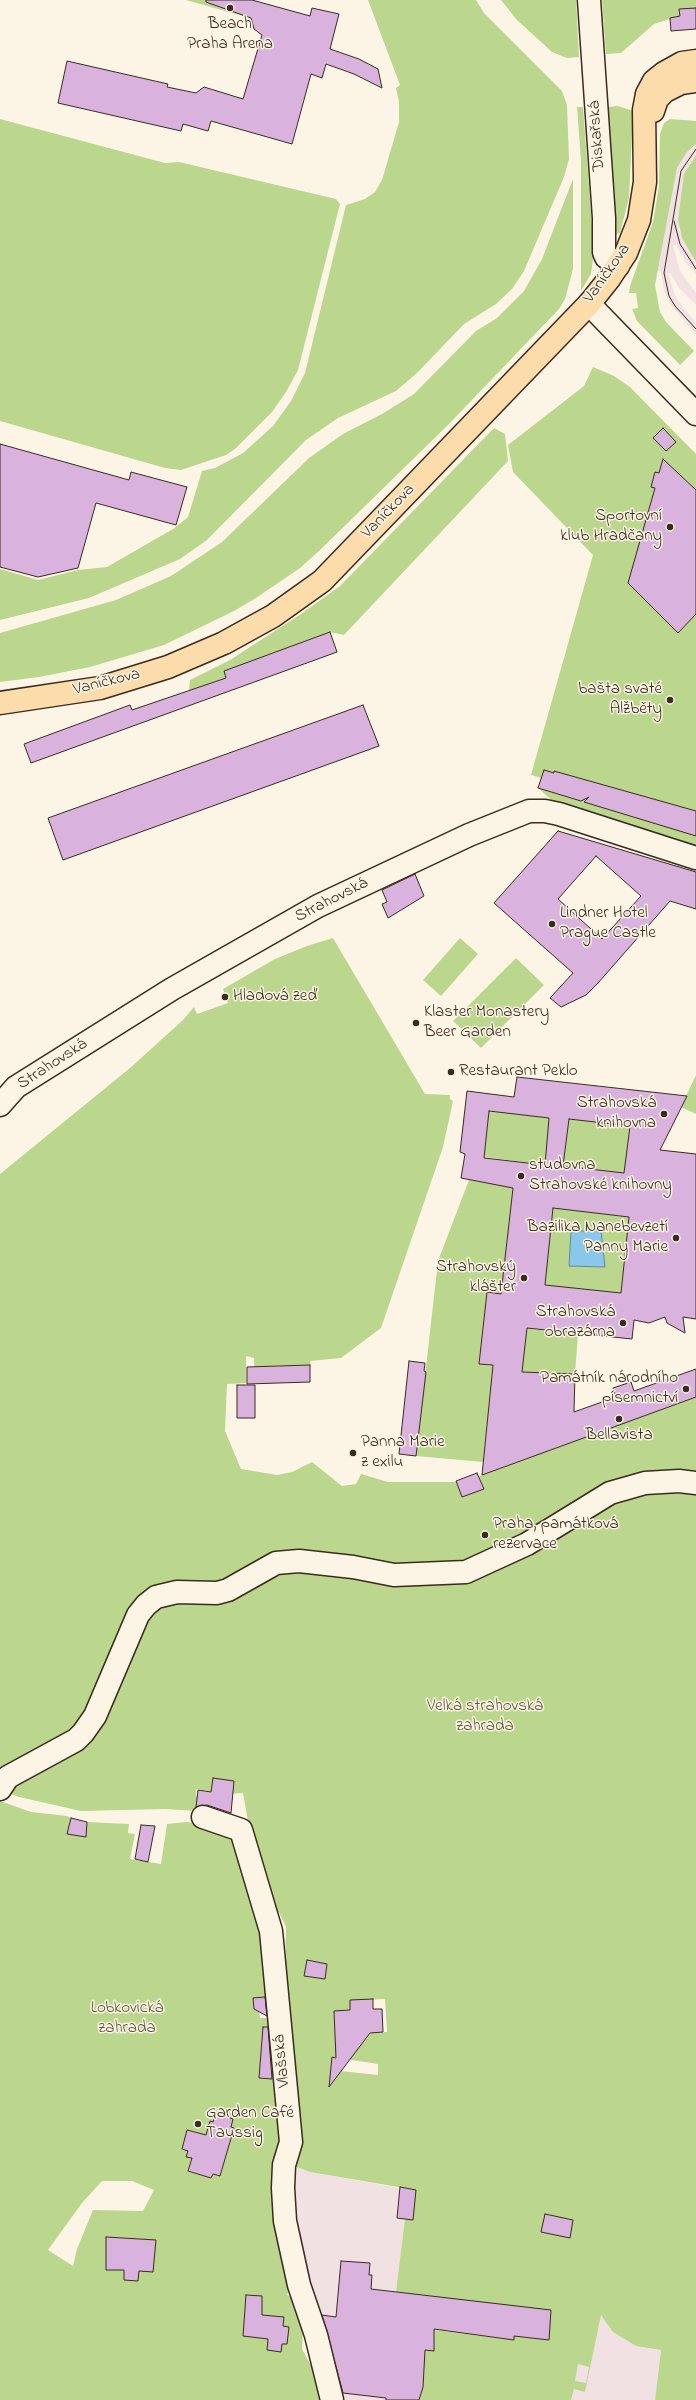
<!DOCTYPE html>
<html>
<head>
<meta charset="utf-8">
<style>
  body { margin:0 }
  canvas { display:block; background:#fcf5e5 }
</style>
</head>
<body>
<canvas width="696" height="2400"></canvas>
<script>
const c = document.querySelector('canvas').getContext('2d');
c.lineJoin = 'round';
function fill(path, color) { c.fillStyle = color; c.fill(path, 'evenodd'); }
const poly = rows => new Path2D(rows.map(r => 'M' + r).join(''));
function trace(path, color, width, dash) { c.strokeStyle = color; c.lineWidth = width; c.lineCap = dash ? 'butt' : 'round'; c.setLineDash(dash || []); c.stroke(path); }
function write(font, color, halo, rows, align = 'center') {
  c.font = font + ' "Indie Flower",sans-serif'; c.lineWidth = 3; c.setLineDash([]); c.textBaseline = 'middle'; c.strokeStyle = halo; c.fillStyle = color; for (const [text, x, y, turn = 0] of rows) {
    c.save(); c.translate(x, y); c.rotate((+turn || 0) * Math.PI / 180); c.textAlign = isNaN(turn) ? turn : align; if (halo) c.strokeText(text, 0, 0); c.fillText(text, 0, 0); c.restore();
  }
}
fill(poly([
  [696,144,696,155,689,164,679,230,696,262,696,274,686,263,676,245,673,246,680,271,696,293,696,305,679,288,670,273,668,273,676,298,696,323,696,335,670,304,664,291,661,272,657,271,677,168,687,152],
  [294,2166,310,2172,545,2214,635,2346,661,2350,655,2400,337,2400,296,2229]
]), '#f2e1e3');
fill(poly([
  [186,0,247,0,243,16],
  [368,0,476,0,484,13,562,91,567,105,569,159,564,177,524,271,512,289,496,304,464,324,417,373,396,391,338,418,306,440,207,540,180,559,89,598,0,620,0,569,38,580,78,570,107,567,173,529,188,517,202,471,215,468,243,453,273,426,291,401,305,373,346,205,365,199,375,192,382,180,399,122,399,102,396,88,400,85],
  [501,0,576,0,579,57,567,58,552,52,517,20],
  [602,0,696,0,696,8,679,9,680,16,654,24,621,53,606,54],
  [618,106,633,111,629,198,620,233,616,234,608,107],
  [577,107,583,107,594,252,591,274,581,291,581,161],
  [0,119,165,163,179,162,336,199,340,204,298,370,286,392,272,412,236,448,226,455,181,470,165,468,0,421],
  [670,119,696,121,696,144,687,152,677,168,655,285,660,312,666,322,694,351,680,365,637,321,632,309,638,308,636,293,629,293,630,286,653,222,659,186,660,134,664,123],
  [696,155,696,262,682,238,678,220,684,174],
  [573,179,573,269,565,299,559,309,449,424,319,551,300,568,256,598,234,611,164,645,90,667,39,677,0,682,0,633,116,600,171,576,222,542,309,458,343,434,382,414,414,394,476,331,497,318,524,291,542,259],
  [593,367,614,376,630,387,696,454,696,846,565,808,555,803,538,788,541,778,531,775,593,555,513,472,508,445,584,386],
  [494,428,505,434,508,461,344,635,330,632,225,671,226,678,189,691,190,680,230,660,301,614,340,586],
  [333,938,425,1094,450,1095,450,1099,453,1101,443,1147,381,1328,341,1358,310,1361,310,1365,271,1366,271,1383,255,1383,254,1358,246,1356,246,1383,227,1384,225,1431,241,1469,277,1475,292,1472,312,1462,342,1486,356,1484,361,1474,388,1482,456,1482,462,1497,484,1489,479,1476,696,1397,696,2400,655,2400,661,2350,636,2346,613,2332,601,2315,585,2392,574,2389,571,2400,420,2400,425,2350,434,2340,434,2330,514,2340,514,2336,549,2340,396,2292,405,2219,413,2219,416,2190,310,2172,294,2166,292,2084,297,2082,285,1968,286,1927,279,1912,268,1909,253,1849,243,1793,229,1794,196,1789,196,1796,198,1797,195,1811,166,1809,81,1811,19,1797,0,1790,0,1174,130,1068,183,1020,194,1007,197,1014,228,1003,223,989,275,959,307,946],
  [307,1960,327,1964,325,1979,304,1976],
  [385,1999,387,2032,335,2034,359,2010,359,2000],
  [332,2057,378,2064,378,2075,331,2070],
  [578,2364,589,2367,586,2383,575,2381],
  [460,938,478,954,441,996,423,980],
  [516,958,544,985,481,1048,453,1021],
  [696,1075,696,1114,681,1107],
  [489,1111,549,1118,545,1165,484,1157],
  [569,1119,630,1126,624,1173,563,1166],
  [469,1180,513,1187,501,1294,487,1292,479,1363,493,1365,483,1462,416,1456,438,1261],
  [553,1208,629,1217,621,1293,545,1285],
  [527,1327,530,1329,578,1334,575,1374,522,1372],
  [0,1801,31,1812,67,1816,71,1818,68,1834,85,1837,87,1822,129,1824,128,1833,135,1834,130,1859,161,1864,167,1824,186,1822,196,1823,231,1836,240,1849,262,1926,267,1997,253,1998,254,2008,259,2010,260,2018,269,2018,272,2039,262,2038,259,2078,275,2079,282,2138,271,2179,272,2196,278,2229,276,2233,290,2287,287,2295,293,2297,303,2332,302,2349,316,2375,323,2400,0,2400],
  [222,2110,228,2112,226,2116,233,2119,231,2127,234,2128,220,2176,213,2174,211,2178,188,2171,192,2158,187,2157,188,2151,182,2149,187,2130,206,2135,210,2121,213,2122],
  [102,2181,132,2181,154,2190,143,2211,93,2210,77,2249,73,2266,48,2250,82,2203]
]), '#bbd78e');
const water = poly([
  [571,1231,601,1231,605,1267,569,1266,571,1231]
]);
fill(water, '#89c8ea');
trace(water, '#6a8998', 1);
const building = poly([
  [206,0,252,0,310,16,312,8,339,14,330,49,359,59,378,69,382,88,354,74,326,64,322,78,311,74,292,144,211,121,208,131,183,124,181,131,58,103,67,61,168,84,167,87,196,93,204,87,243,99,262,35,254,29,251,18,206,2,206,0],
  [696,8,696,29,671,31,670,18,680,16,679,9,696,8],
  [663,428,676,442,666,451,653,438,663,428],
  [0,444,129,480,131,472,187,487,176,525,96,503,78,568,38,577,0,567,0,444],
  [663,459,696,490,696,614,678,633,628,583,655,488,651,487,655,472,659,473,663,459],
  [330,632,337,652,31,763,24,744,130,705,132,710,226,678,224,671,330,632],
  [363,705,379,746,63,860,48,818,363,705],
  [544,770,554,773,554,771,696,811,696,836,584,802,589,797,581,801,538,788,544,770],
  [558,831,696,872,696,909,670,901,598,983,586,995,561,1007,550,998,573,973,494,903,558,831],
  [596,856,641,896,602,939,558,899,596,856],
  [415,874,424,896,388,918,382,904,387,902,382,890,415,874],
  [517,1077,687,1096,660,1150,696,1154,696,1319,683,1317,685,1333,667,1323,665,1317,649,1323,634,1320,632,1339,527,1328,522,1372,575,1374,574,1412,616,1397,613,1388,631,1382,634,1391,696,1369,696,1397,482,1475,493,1365,479,1364,487,1292,501,1294,513,1188,461,1178,465,1154,460,1152,467,1091,514,1097,517,1077],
  [489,1111,549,1118,545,1165,484,1158,489,1111],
  [569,1119,630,1126,624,1173,563,1166,569,1119],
  [553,1208,629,1217,621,1293,545,1285,553,1208],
  [409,1361,425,1363,424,1371,426,1372,416,1456,399,1454,409,1361],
  [310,1365,310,1382,247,1384,247,1367,310,1365],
  [237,1385,255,1385,255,1418,237,1418,237,1385],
  [477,1473,484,1489,462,1497,456,1481,477,1473],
  [213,1778,234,1781,231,1813,207,1805,196,1807,198,1790,211,1792,213,1778],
  [71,1818,87,1822,86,1837,67,1834,71,1818],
  [141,1825,155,1826,148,1862,135,1859,141,1825],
  [307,1960,327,1964,325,1979,304,1976,307,1960],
  [265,1997,267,2016,254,2009,253,1998,265,1997],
  [373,1999,373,2009,382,2009,383,2032,370,2033,329,2087,332,2057,336,2058,334,2011,350,2010,350,2000,373,1999],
  [263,2027,268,2027,272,2079,259,2078,263,2027],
  [216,2113,233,2119,231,2127,234,2128,220,2176,213,2174,211,2178,188,2171,192,2158,186,2157,188,2151,182,2149,187,2130,206,2135,210,2121,213,2122,216,2113],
  [400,2187,416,2190,413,2220,397,2218,400,2187],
  [545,2214,573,2220,570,2238,541,2232,545,2214],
  [106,2237,156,2240,153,2272,139,2271,138,2281,124,2280,124,2270,106,2270,106,2237],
  [341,2261,370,2263,369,2275,372,2275,371,2289,551,2310,549,2340,514,2336,514,2340,434,2329,434,2351,425,2350,423,2387,419,2400,386,2400,386,2398,343,2393,322,2315,336,2317,341,2261],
  [246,2295,262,2296,262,2315,284,2317,283,2326,289,2327,287,2344,282,2344,281,2352,267,2350,268,2339,243,2336,246,2295]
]);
fill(building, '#d9b3dd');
trace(building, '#3b2a1e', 1);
const minor = poly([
  [589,0,604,218,604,252,606,257,618,266],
  [589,304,696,414],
  [0,1105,16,1087,172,989,318,906,469,835,529,811,545,811,559,814,696,858],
  [0,1789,8,1777,76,1740,83,1733,95,1716,138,1615,146,1605,156,1597,177,1592,217,1593,228,1590,276,1563,299,1561,353,1567,394,1575,466,1572,527,1544,610,1493,645,1483,679,1481,696,1483],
  [203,1817,241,1830,271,1931,291,2142,284,2165,283,2188,285,2221,299,2285,316,2335,332,2400]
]);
const major = poly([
  [653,111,657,99,665,91,681,83,696,81],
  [0,703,100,688,168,667,224,643,273,616,322,581,589,304,609,279,626,253,639,220,645,182,644,110,647,94,654,81,664,73,682,63,696,61]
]);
trace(minor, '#3b2a1e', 25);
trace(major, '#3b2a1e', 25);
trace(minor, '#fcf5e5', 22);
trace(major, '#fddcac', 22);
trace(poly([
  [696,149,681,171,664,273,669,296,675,306,696,329],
  [674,221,680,244,696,269]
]), '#3b2a1e', 1);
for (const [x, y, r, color] of [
  [230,8,4,"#3b2a1e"],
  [670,527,4,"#3b2a1e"],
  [670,700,4,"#3b2a1e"],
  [552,924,4,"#3b2a1e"],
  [225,997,4,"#3b2a1e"],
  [416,1023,4,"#3b2a1e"],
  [451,1072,4,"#3b2a1e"],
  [664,1114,4,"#3b2a1e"],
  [521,1176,4,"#3b2a1e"],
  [676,1238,4,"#3b2a1e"],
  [524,1278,4,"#3b2a1e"],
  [623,1323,4,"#3b2a1e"],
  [686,1389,4,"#3b2a1e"],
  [619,1419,4,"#3b2a1e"],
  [353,1453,4,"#3b2a1e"],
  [485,1535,4,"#3b2a1e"],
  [198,2124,4,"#3b2a1e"]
]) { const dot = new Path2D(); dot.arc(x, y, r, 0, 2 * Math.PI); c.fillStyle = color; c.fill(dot); trace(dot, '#fcf5e5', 1.5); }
write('17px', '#3b2a1e', '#fcf5e5', [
  ["Beach",230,25,"center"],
  ["Praha Arena",230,45,"center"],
  ["Sportovní",662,517,"right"],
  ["klub Hradčany",662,537,"right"],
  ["bašta svaté",662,690,"right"],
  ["Alžběty",662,710,"right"],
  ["Lindner Hotel",560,914],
  ["Prague Castle",560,934],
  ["Hladová zeď",233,997],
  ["Klaster Monastery",424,1013],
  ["Beer Garden",424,1033],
  ["Restaurant Peklo",459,1072],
  ["Strahovská",656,1104,"right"],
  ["knihovna",656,1124,"right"],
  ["studovna",529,1166],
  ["Strahovské knihovny",529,1186],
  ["Bazilika Nanebevzetí",668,1228,"right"],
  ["Panny Marie",668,1248,"right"],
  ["Strahovský",516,1268,"right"],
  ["klášter",516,1288,"right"],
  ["Strahovská",615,1313,"right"],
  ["obrazárna",615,1333,"right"],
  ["Památník národního",678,1379,"right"],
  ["písemnictví",678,1399,"right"],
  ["Bellavista",619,1436,"center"],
  ["Panna Marie",361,1443],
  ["z exilu",361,1463],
  ["Praha, památková",493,1525],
  ["rezervace",493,1545],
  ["Garden Café",206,2114],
  ["Taussig",206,2134]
], 'left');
write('17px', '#3b2a1e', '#fcf5e5', [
  ["Diskařská",598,136,-94],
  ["Vaníčkova",608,274,-55],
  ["Vaníčkova",389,512,-46],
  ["Vaníčkova",107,683,-14],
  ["Strahovská",332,901,-27],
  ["Strahovská",53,1065,-33],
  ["Vlašská",283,2061,-96]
]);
write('17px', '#5b553a', '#fcf5e5', [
  ["Velká strahovská",485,1707],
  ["zahrada",485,1727],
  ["Lobkovická",127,2009],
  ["zahrada",127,2029]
]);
</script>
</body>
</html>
